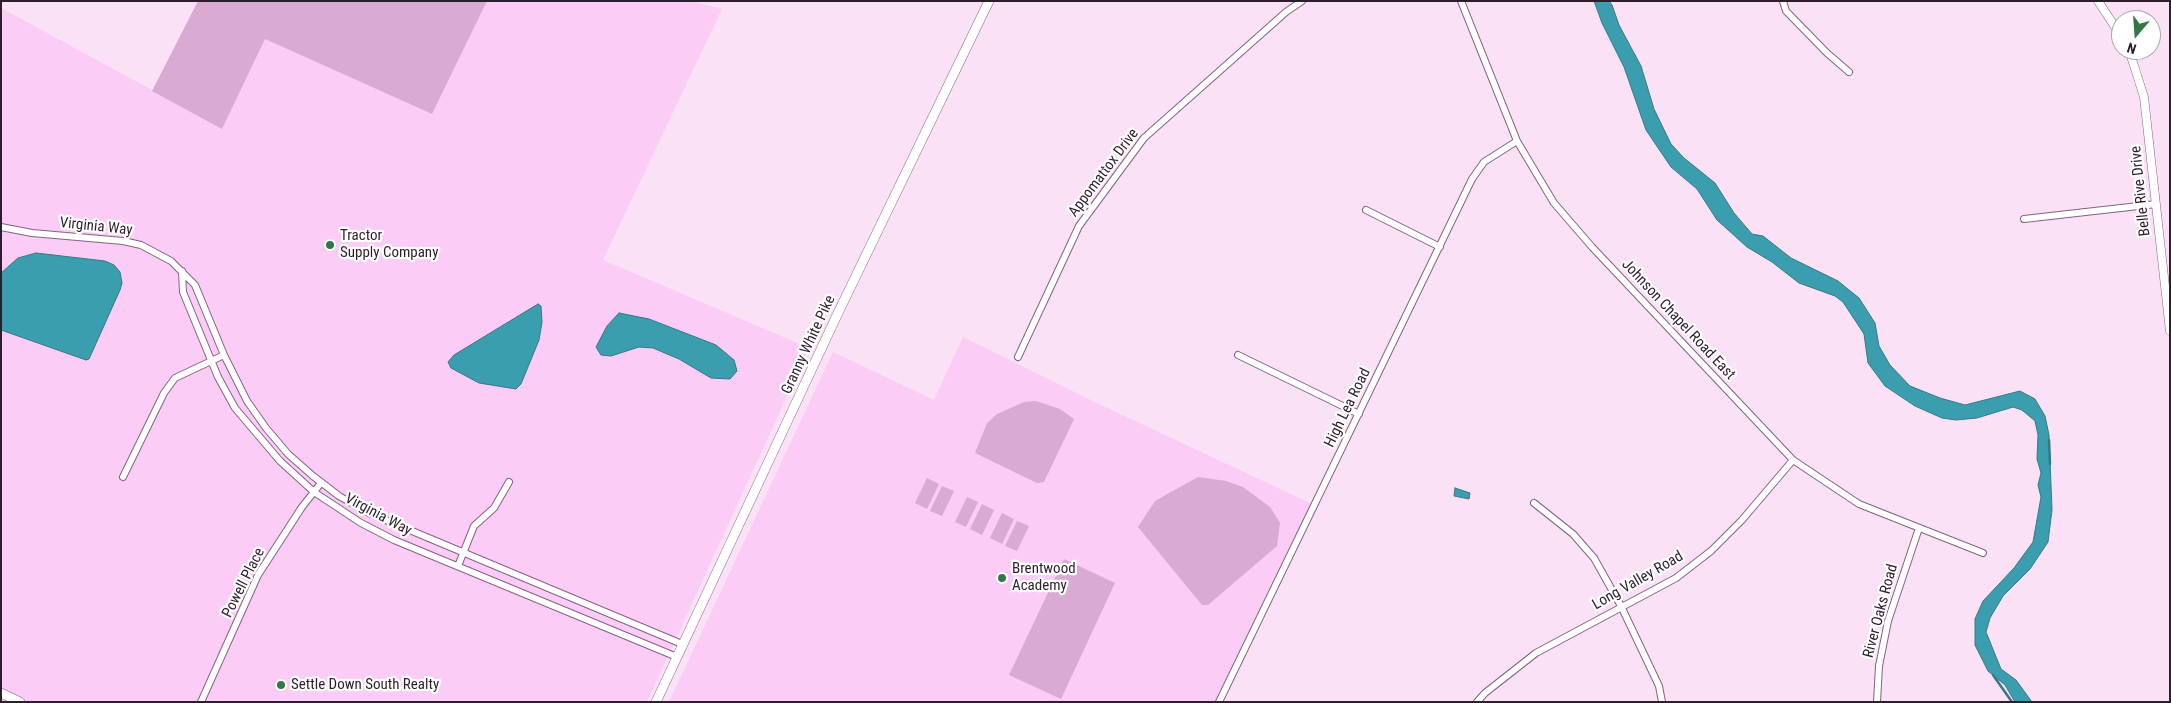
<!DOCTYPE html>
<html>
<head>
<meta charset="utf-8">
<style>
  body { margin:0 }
  #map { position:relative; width:2171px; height:703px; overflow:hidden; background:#fae1f6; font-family:"Roboto Condensed",sans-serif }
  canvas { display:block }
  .frame { position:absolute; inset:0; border:2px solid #2d1e2c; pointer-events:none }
  .north { position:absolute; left:2111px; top:10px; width:50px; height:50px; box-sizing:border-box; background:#fff; border:1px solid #aba5ab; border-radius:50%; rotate:198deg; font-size:14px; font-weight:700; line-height:20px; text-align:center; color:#2d1e2c }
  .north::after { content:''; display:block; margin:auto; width:18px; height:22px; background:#307946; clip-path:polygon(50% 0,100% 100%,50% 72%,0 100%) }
</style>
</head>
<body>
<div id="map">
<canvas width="2171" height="703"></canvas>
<div class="frame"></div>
<div class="north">N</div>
</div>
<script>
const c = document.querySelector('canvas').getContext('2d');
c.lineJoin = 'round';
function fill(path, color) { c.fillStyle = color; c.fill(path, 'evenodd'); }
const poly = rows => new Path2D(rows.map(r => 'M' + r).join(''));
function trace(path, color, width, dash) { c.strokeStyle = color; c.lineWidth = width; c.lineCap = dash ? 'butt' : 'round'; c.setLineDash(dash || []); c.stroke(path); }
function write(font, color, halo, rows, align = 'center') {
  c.font = font + ' "Roboto Condensed",sans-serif'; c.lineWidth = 4.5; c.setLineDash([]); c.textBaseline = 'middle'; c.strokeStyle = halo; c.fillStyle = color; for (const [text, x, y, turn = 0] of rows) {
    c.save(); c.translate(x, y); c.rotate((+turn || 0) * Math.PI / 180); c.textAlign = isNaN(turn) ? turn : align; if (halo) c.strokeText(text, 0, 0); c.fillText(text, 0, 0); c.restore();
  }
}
fill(poly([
  [487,1,691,1,722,9,603,260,809,348,647,702,1,702,1,8,222,128,265,39,432,114],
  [963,337,1101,405,1312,504,1219,702,669,702,833,352,934,400]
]), '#fbccf5');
fill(poly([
  [198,1,487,1,432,114,265,39,222,129,152,91],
  [1036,401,1060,409,1074,419,1044,482,1037,483,975,453,987,423,997,414,1024,402],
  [1198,477,1226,481,1243,487,1270,507,1280,523,1277,546,1208,605,1202,605,1138,527,1155,501],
  [927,478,939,484,927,509,915,503],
  [942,486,954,491,942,516,930,511],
  [967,497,978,502,966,527,955,522],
  [982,504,994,510,982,535,970,529],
  [1002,513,1014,519,1002,544,990,538],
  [1017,521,1029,526,1017,551,1005,546],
  [1064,559,1115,583,1061,699,1009,675]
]), '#d9abd3');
const water = poly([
  [1594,1,1609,1,1612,5,1619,25,1641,66,1654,109,1671,144,1684,158,1715,183,1734,213,1752,234,1763,236,1791,258,1838,281,1859,298,1875,323,1879,346,1890,365,1910,386,1940,398,1965,405,2020,391,2035,399,2045,416,2049,435,2052,510,2048,542,2030,569,2003,596,1990,618,1986,632,2001,669,2016,680,2032,702,2015,702,2005,685,1988,671,1975,645,1975,619,1983,601,2014,568,2033,542,2041,497,2038,485,2041,473,2037,459,2038,435,2035,421,2022,410,2013,407,1977,418,1956,420,1942,418,1915,406,1885,386,1868,363,1864,334,1843,302,1835,296,1799,283,1772,262,1747,247,1717,220,1697,189,1671,167,1646,130,1624,67,1602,23,1594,1],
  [36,253,105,261,114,265,120,272,122,283,120,290,89,359,86,360,1,330,1,273,18,258,36,253],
  [538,304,541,306,542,322,539,340,521,384,516,389,479,383,451,368,448,362,454,355,538,304],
  [619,313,649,319,716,345,734,360,737,371,730,379,711,378,679,359,653,348,639,347,611,356,601,355,596,347,607,326,619,313],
  [1455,488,1470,493,1469,499,1454,496,1455,488]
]);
fill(water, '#3b9eae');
trace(water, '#377887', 1);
trace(poly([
  [2049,440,2050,464],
  [1993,675,2012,702]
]), '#377887', 2.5);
const minor = poly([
  [1461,1,1517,141,1554,203,1592,247,1793,460,1859,504,1983,553],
  [1783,1,1786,11,1827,53,1849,72],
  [1366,210,1440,247],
  [2024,219,2156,204],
  [1,227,32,233,123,241,141,245,171,261,195,285,224,355,247,401,266,428,288,454,313,476,339,496,369,513,682,644],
  [182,271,183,292,218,377,235,408,280,461,314,492,361,523,394,540,677,657],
  [1238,355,1359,414],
  [1018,357,1079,226,1144,138,1286,12,1302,1],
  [123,477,164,393,175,378,224,355],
  [1534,503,1573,534,1594,558,1621,606,1659,686,1662,702],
  [458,566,474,526,494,508,509,482],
  [201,702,258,575,302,507,321,483],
  [1219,702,1472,179,1484,162,1517,141],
  [1477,702,1485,693,1536,653,1676,578,1711,551,1742,520,1793,460],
  [1877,702,1879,666,1888,621,1919,528]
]);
const tertiary = poly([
  [2098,1,2121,36],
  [2129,50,2144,97,2170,331]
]);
const secondary = poly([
  [1,693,20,702],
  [656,702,838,313,989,1]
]);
trace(minor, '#866281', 8);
trace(tertiary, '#866281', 9);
trace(secondary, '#866281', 10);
trace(minor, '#fff', 6);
trace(tertiary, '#fff', 8);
trace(secondary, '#fff', 9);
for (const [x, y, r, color] of [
  [330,245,5,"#307946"],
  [1002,578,5,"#307946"],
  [281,685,5,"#307946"]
]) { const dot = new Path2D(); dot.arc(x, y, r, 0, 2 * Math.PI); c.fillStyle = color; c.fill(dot); trace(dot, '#fff', 2); }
write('15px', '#2d1e2c', '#fff', [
  ["Appomattox Drive",1104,173,-53],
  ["Belle Rive Drive",2141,191,-96],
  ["Virginia Way",96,227,6],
  ["Johnson Chapel Road East",1678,320,47],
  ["Granny White Pike",809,345,-65],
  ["High Lea Road",1348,408,-64],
  ["Virginia Way",378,515,28],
  ["Long Valley Road",1638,581,-30],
  ["Powell Place",244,583,-63],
  ["River Oaks Road",1881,611,-75]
]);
write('15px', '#2d1e2c', '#fff', [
  ["Tractor",340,236],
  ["Supply Company",340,253],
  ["Brentwood",1012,569],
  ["Academy",1012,586],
  ["Settle Down South Realty",291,685]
], 'left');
</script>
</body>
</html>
